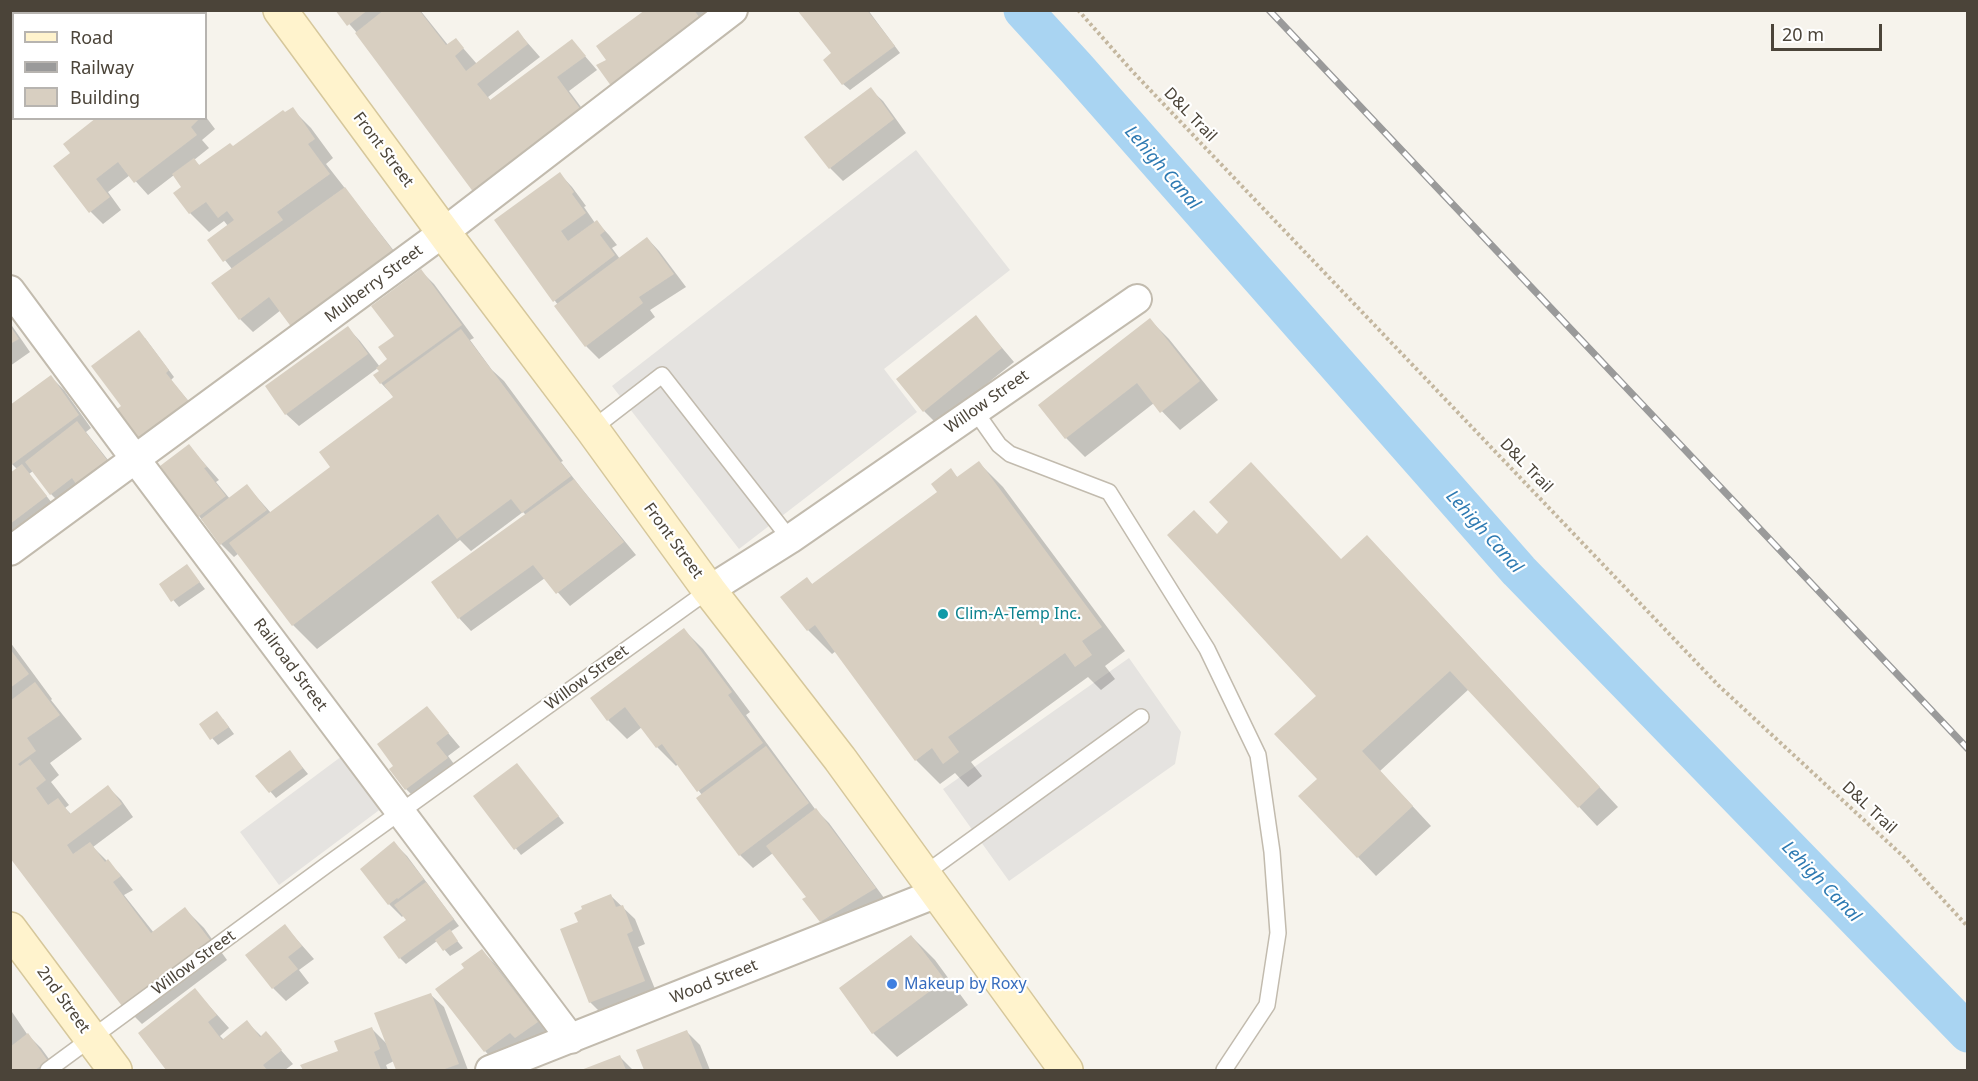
<!DOCTYPE html>
<html>
<head>
<meta charset="utf-8">
<style>
  body { margin:0 }
  #map { position:relative; width:1978px; height:1081px; overflow:hidden; background:#f6f3ec; font-family:"Noto Sans",sans-serif }
  canvas { display:block }
  .frame { position:absolute; inset:0; border:12px solid #4b4439; pointer-events:none }
  .legend { position:absolute; left:12px; top:12px; width:195px; height:108px; box-sizing:border-box; background:#fff; border:2px solid #b7b4b0; margin:0; padding:8px 10px; list-style:none; font-size:18px; color:#4b4439 }
  .legend li { display:flex; align-items:center; gap:12px; height:30px }
  .legend b { width:30px; border:2px solid #b7b4b0 }
  .scale { position:absolute; left:1771px; top:24px; width:111px; height:27px; box-sizing:border-box; border:3px solid #4b4439; border-top:0; padding-left:8px; font-size:18px; line-height:21px; white-space:nowrap; color:#4b4439; -webkit-text-stroke:4px #fff; paint-order:stroke }
</style>
</head>
<body>
<div id="map">
<canvas width="1978" height="1081"></canvas>
<div class="frame"></div>
<ul class="legend">
<li><b style="height:8px;background:#fff3cd"></b>Road</li>
<li><b style="height:8px;background:#9a9a9a"></b>Railway</li>
<li><b style="height:16px;background:#d8cfc1"></b>Building</li>
</ul>
<div class="scale">20 m</div>
</div>
<script>
const c = document.querySelector('canvas').getContext('2d');
c.lineJoin = 'round';
function fill(path, color) { c.fillStyle = color; c.fill(path, 'evenodd'); }
const poly = rows => new Path2D(rows.map(r => 'M' + r).join(''));
function trace(path, color, width, dash) { c.strokeStyle = color; c.lineWidth = width; c.lineCap = dash ? 'butt' : 'round'; c.setLineDash(dash || []); c.stroke(path); }
function write(font, color, halo, rows, align = 'center') {
  c.font = font + ' "Noto Sans",sans-serif'; c.lineWidth = 4.5; c.setLineDash([]); c.textBaseline = 'middle'; c.strokeStyle = halo; c.fillStyle = color; for (const [text, x, y, turn = 0] of rows) {
    c.save(); c.translate(x, y); c.rotate((+turn || 0) * Math.PI / 180); c.textAlign = isNaN(turn) ? turn : align; if (halo) c.strokeText(text, 0, 0); c.fillText(text, 0, 0); c.restore();
  }
}
fill(poly([
  [916,150,1010,270,884,369,917,412,739,549,612,386],
  [1129,658,1181,732,1175,764,1009,881,943,789],
  [342,756,382,808,279,885,240,832]
]), '#e5e3e0');
fill(poly([
  [337,10,420,10,448,45,456,40,477,64,518,32,540,57,488,97,491,101,572,41,597,70,569,91,596,127,488,205,358,34],
  [648,10,718,10,608,60],
  [798,10,868,10,900,53,850,90,843,84,834,54],
  [14,49,14,111,10,114,10,51],
  [870,89,883,101,906,133,843,181,830,168,806,137],
  [292,109,311,128,333,158,326,164,405,265,281,310,253,332,240,319,232,269,209,240,228,226,224,221,209,232,190,213,183,188,174,175,148,195,130,175,108,192,121,210,103,224,91,212,72,153,98,118,206,118,206,117,215,129,202,140,209,148,194,160,200,166,233,148],
  [560,174,572,187,586,206,584,207,595,223,597,222,609,235,617,245,612,248,620,259,647,238,659,251,686,287,650,310,655,317,599,359,586,346,556,306,558,305,496,220],
  [421,271,434,284,474,338,470,340,492,370,504,381,563,461,561,462,582,489,636,555,570,606,545,578,471,631,459,618,526,515,523,512,471,551,460,540,317,649,293,625,239,553,234,557,221,544,199,516,189,446,219,480,216,482,230,499,247,486,271,513,332,468,395,398,381,383,381,371,378,368,299,426,286,414,348,328,360,341,380,367,390,360,396,336],
  [976,317,1014,362,937,424,924,411],
  [1150,320,1169,339,1218,400,1180,430,1154,403,1085,457,1066,438,1041,406],
  [10,323,30,352,10,366],
  [145,338,174,377,171,380,201,416,124,406],
  [51,377,64,390,91,428,86,432,119,474,64,507,51,494,33,471,29,474,52,503,10,535,10,475,17,469,10,462],
  [979,463,1003,487,1125,651,1105,666,1115,679,1101,690,1088,677,971,762,982,776,968,787,955,773,940,784,916,760,836,651,832,654,808,630,807,579,813,585,939,492,951,470,958,478],
  [1217,535,1342,561,1386,556,1618,807,1597,826,1469,689,1380,771,1431,826,1376,876,1358,857,1319,779,1318,696],
  [187,566,205,589,179,607,161,585],
  [684,630,703,649,750,712,746,715,815,809,829,823,887,902,834,934,821,921,808,898,773,853,753,868,740,855,702,795,678,764,676,766,657,747,642,727,627,739,608,720],
  [10,642,52,699,51,700,82,739,50,763,59,775,51,782,69,805,65,808,72,815,108,787,121,800,133,817,93,847,120,874,133,890,124,895,154,933,185,909,204,928,227,960,142,1024,123,1005,10,855],
  [427,708,460,747,448,756,460,772,419,802,406,789,391,770],
  [223,719,234,734,218,745,201,725],
  [290,752,308,774,276,798,257,776],
  [517,765,564,823,521,855,475,796],
  [394,843,407,856,459,926,450,932,463,948,450,956,437,941,406,964,400,958,408,921,404,915,402,917,389,904],
  [611,896,635,919,645,944,638,947,657,994,603,1015,590,1002,580,923],
  [285,926,314,959,299,970,309,983,286,1001,273,988],
  [911,936,935,960,968,1005,897,1057,873,1033,841,988],
  [482,951,494,963,549,1035,497,1064,485,1051,466,968],
  [195,990,229,1028,220,1036,224,1040,247,1022,262,1037,266,1033,293,1064,285,1070,168,1070,140,1033],
  [431,995,444,1007,468,1070,398,1070,394,1061,386,1065,388,1070,304,1070,302,1066,340,1052,372,1029,388,1045],
  [10,1009,27,1034,41,1048,57,1070,10,1070],
  [687,1032,700,1045,710,1070,646,1070,638,1050],
  [620,1057,633,1070,584,1070]
]), '#0003');
trace(poly([
  [1023,10,1076,68,1519,571,1968,1033]
]), '#a9d4f2', 39);
fill(poly([
  [44,10,122,10,124,14,40,14],
  [335,10,368,10,347,26],
  [384,10,419,10,446,45,456,38,464,48,455,56,466,71,518,30,528,44,477,84,490,100,572,39,586,56,557,77,584,114,474,193,355,33],
  [645,10,694,10,704,24,614,90,596,65,606,60,596,46],
  [797,10,867,10,895,46,842,85,823,60,831,53],
  [14,47,14,103,10,98,10,49],
  [871,87,894,119,829,169,804,137],
  [293,107,315,139,308,144,330,174,277,212,283,220,223,262,207,240,234,220,227,211,218,218,206,202,189,214,173,193,181,187,172,174,194,158,199,165,230,143,233,146,283,110,285,112],
  [96,118,200,118,191,127,197,135,134,183,118,162,96,179,110,197,89,213,53,166,70,153,63,144],
  [560,172,574,192,572,194,586,213,561,231,568,241,597,220,605,231,600,235,615,255,553,302,494,220],
  [345,187,394,252,292,328,269,297,239,320,211,283],
  [647,237,674,274,639,297,643,303,585,347,554,306],
  [421,269,462,325,380,384,373,375,379,371,376,368,387,359,378,347,394,336,371,306],
  [976,315,1002,348,923,412,896,379],
  [1150,318,1200,381,1160,413,1137,383,1065,439,1038,405],
  [10,326,19,339,10,344],
  [348,326,368,354,285,415,265,386],
  [461,329,571,476,522,513,511,499,457,539,438,514,292,626,229,543,330,467,319,452,393,397,384,385],
  [139,330,169,370,166,373,190,403,140,440,117,409,121,406,91,366],
  [51,375,79,415,10,466,10,405],
  [77,421,107,460,76,484,72,478,50,495,25,462],
  [189,444,207,467,204,468,226,496,198,517,160,466],
  [979,461,1102,627,1082,641,1092,655,1075,667,1065,653,948,737,959,752,943,764,932,748,915,761,815,625,807,631,780,597,807,577,812,584,937,492,931,484,951,468,957,477],
  [1251,462,1341,559,1367,535,1600,787,1578,808,1450,671,1362,751,1413,806,1357,858,1298,796,1317,779,1274,734,1316,696,1167,535,1194,510,1217,534,1228,522,1209,502],
  [22,464,47,496,10,524,10,473],
  [574,479,624,542,556,594,533,565,458,619,431,582],
  [247,484,267,510,220,545,201,519],
  [187,564,200,582,171,602,159,584],
  [684,628,732,692,728,695,763,743,697,792,662,744,656,748,625,707,607,721,590,698],
  [10,649,29,674,10,688],
  [35,682,60,715,27,738,36,751,18,764,20,766,30,759,46,780,36,788,48,805,58,798,70,814,108,785,122,804,67,845,73,854,90,842,105,862,108,859,121,876,113,882,151,933,185,907,210,940,122,1006,10,858,10,701],
  [427,706,449,733,436,743,448,758,405,790,389,769,393,766,377,744],
  [217,711,229,727,210,740,199,724],
  [766,746,809,803,739,856,696,798],
  [290,750,303,768,269,793,255,776],
  [517,763,559,816,514,850,473,796],
  [816,808,876,888,820,922,802,899,806,897,766,846],
  [394,841,424,879,398,899,397,898,388,905,360,869],
  [426,882,454,919,399,959,383,937,406,920,394,905],
  [611,894,616,907,623,905,633,931,627,934,645,981,589,1003,560,929,578,922,574,913,582,909,581,906],
  [285,924,302,946,288,957,298,969,272,989,245,955],
  [450,929,458,941,443,951,435,940],
  [911,935,945,980,872,1034,839,988],
  [482,949,538,1022,515,1038,510,1033,484,1052,435,989,464,968,461,964],
  [195,988,217,1015,208,1022,222,1040,247,1020,260,1037,266,1031,282,1050,263,1065,267,1070,166,1070,138,1033],
  [431,993,459,1064,442,1070,396,1070,374,1013],
  [372,1027,380,1049,374,1052,381,1070,303,1070,300,1065,338,1051,334,1041],
  [687,1030,703,1070,644,1070,636,1050],
  [28,1033,48,1061,35,1070,10,1070,10,1047],
  [620,1055,626,1070,581,1070]
]), '#d8cfc1');
const lane = poly([
  [975,411,999,445,1010,454,1109,492,1207,649,1258,755,1272,852,1278,933,1267,1005,1224,1070],
  [592,429,662,375,790,539],
  [923,875,1141,717],
  [48,1070,328,864,709,590]
]);
const street = poly([
  [10,290,136,460,571,1039],
  [10,551,444,232,733,10],
  [709,590,790,539,1137,299],
  [490,1070,937,893]
]);
const secondary = poly([
  [280,10,450,241,592,429,709,590,840,759,1066,1070],
  [10,929,115,1070]
]);
trace(lane, '#c2bbae', 18);
trace(street, '#c2bbae', 32);
trace(secondary, '#d6c79b', 36);
trace(poly([
  [1078,10,1133,72,1718,685,1905,858,1968,927]
]), '#c4b79f', 4, [3, 3]);
trace(lane, '#fff', 15);
trace(street, '#fff', 28);
trace(secondary, '#fff3cd', 33);
const rail = poly([
  [1269,10,1968,749]
]);
trace(rail, '#9a9a9a', 7);
trace(rail, '#fff', 4.5, [14]);
for (const [x, y, r, color] of [
  [943,614,6,"#0f9aa8"],
  [892,984,6,"#3f7fe0"]
]) { const dot = new Path2D(); dot.arc(x, y, r, 0, 2 * Math.PI); c.fillStyle = color; c.fill(dot); trace(dot, '#fff', 2); }
write('16px', '#4b4439', '#fff', [
  ["D&L Trail",1190,115,46],
  ["Front Street",383,150,53],
  ["Mulberry Street",374,284,-37],
  ["Willow Street",987,402,-35],
  ["D&L Trail",1526,466,46],
  ["Front Street",673,541,54],
  ["Railroad Street",290,665,53],
  ["Willow Street",587,678,-36],
  ["D&L Trail",1869,808,43],
  ["Willow Street",194,963,-36],
  ["Wood Street",714,982,-22],
  ["2nd Street",63,1000,54]
]);
write('16px', '#0d838f', '#fff', [
  ["Clim-A-Temp Inc.",955,614]
], 'left');
write('16px', '#366cbe', '#fff', [
  ["Makeup by Roxy",904,984]
], 'left');
write('italic 18px', '#2e7ab2', '#fff', [
  ["Lehigh Canal",1162,168,49],
  ["Lehigh Canal",1484,532,48],
  ["Lehigh Canal",1821,882,46]
]);
</script>
</body>
</html>
